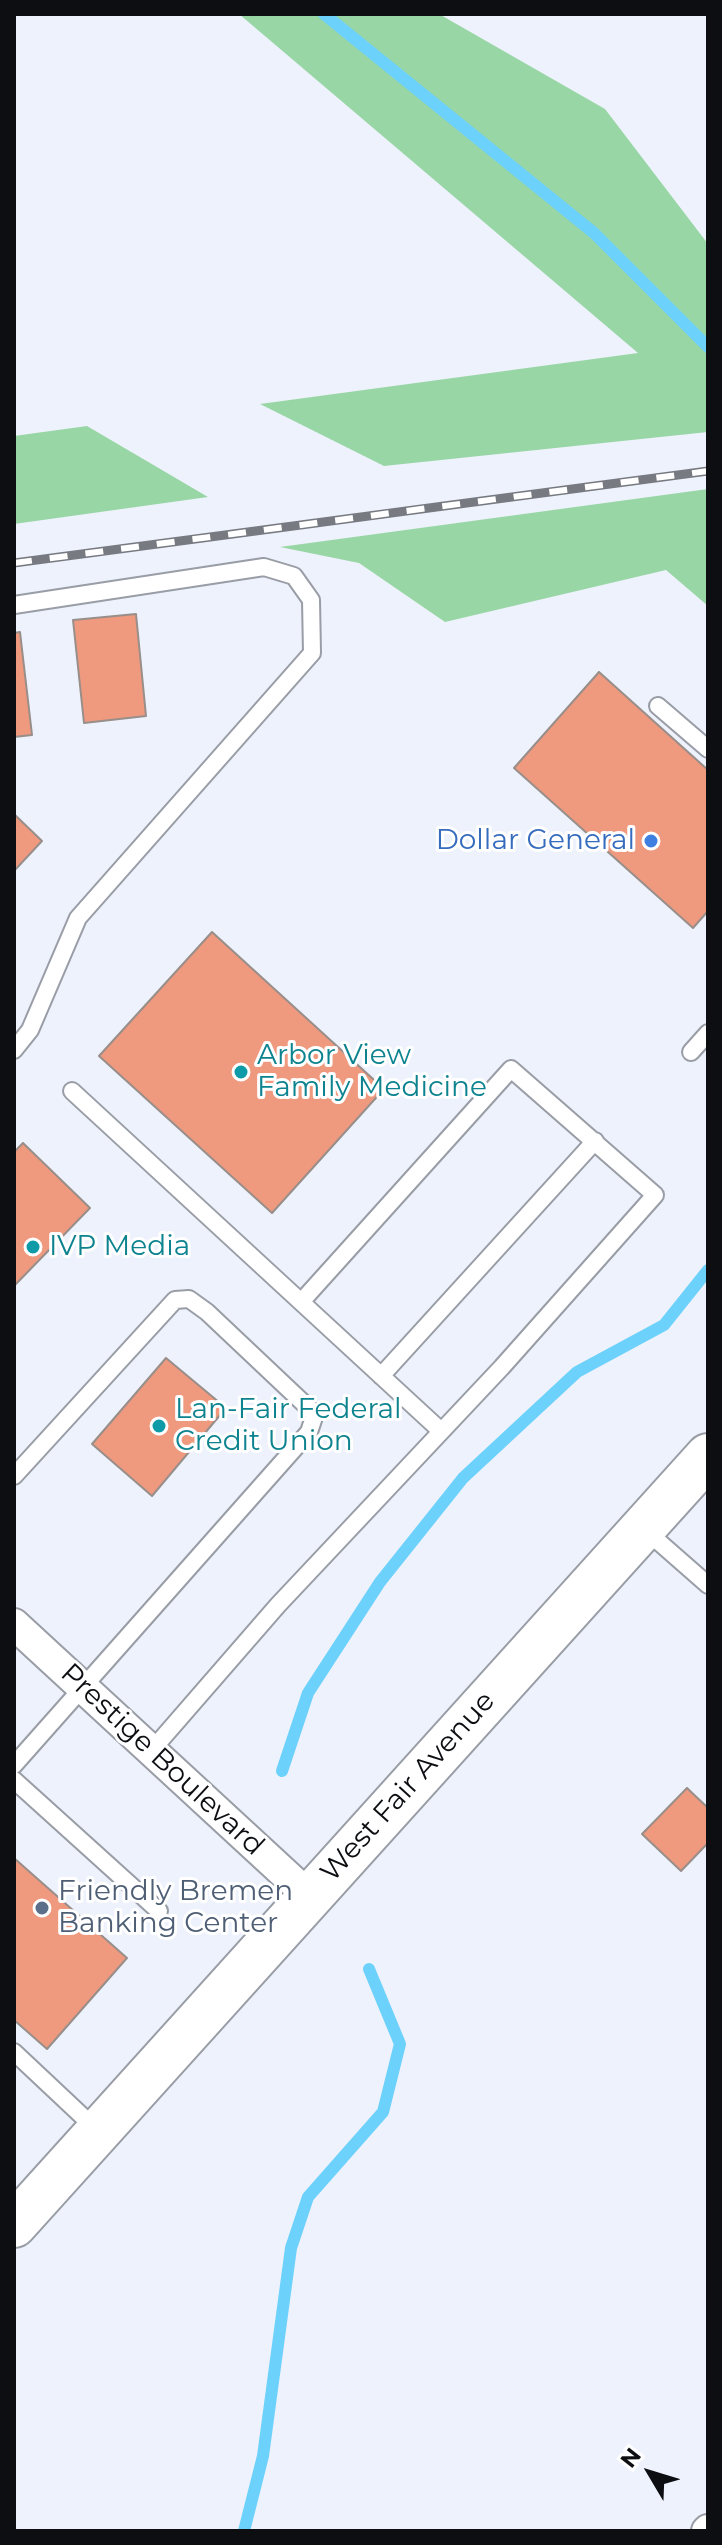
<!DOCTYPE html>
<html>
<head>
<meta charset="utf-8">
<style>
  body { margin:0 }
  #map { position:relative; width:722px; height:2545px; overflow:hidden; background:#eef2fc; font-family:Montserrat,sans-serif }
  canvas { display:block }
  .frame { position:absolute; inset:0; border:16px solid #0c0e11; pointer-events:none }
  .north { position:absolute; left:610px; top:2433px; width:80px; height:80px; -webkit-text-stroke:6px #fff; paint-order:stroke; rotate:308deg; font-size:22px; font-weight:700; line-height:32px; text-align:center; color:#0c0e11 }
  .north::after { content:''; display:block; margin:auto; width:28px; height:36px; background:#0c0e11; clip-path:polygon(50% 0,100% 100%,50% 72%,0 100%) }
</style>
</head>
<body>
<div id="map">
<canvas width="722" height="2545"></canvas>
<div class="frame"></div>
<div class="north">N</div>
</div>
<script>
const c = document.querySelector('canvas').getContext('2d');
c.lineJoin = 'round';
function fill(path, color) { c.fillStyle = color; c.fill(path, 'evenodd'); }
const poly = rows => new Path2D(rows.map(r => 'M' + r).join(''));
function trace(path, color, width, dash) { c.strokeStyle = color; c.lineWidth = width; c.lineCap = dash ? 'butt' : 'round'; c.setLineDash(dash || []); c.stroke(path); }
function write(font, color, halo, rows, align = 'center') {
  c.font = font + ' Montserrat,sans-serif'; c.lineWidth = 6; c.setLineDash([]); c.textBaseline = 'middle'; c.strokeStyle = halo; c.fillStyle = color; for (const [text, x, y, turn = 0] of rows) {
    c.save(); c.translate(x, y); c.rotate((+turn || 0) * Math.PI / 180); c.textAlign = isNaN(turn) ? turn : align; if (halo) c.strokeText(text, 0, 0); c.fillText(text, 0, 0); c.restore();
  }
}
fill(poly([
  [239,14,439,14,605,109,708,244,708,432,384,466,260,404,638,353],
  [87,426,208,497,14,524,14,436],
  [708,489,708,606,666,570,445,622,359,563,280,547]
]), '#99d6a6');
trace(poly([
  [324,14,594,233,708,347],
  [282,1771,308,1693,380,1582,463,1478,577,1372,664,1325,708,1270],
  [244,2531,263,2456,291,2248,308,2197,383,2112,400,2044,369,1969]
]), '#6cd1fb', 12);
const building = poly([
  [136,614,146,716,84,723,73,620,136,614],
  [20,632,32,735,14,737,14,633,20,632],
  [599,672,708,770,708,911,693,928,514,768,599,672],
  [14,814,42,841,14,871,14,814],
  [212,932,384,1089,272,1213,99,1056,212,932],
  [23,1143,90,1208,14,1286,14,1152,23,1143],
  [166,1358,226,1408,152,1496,92,1444,166,1358],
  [687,1788,708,1808,708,1843,681,1871,642,1834,687,1788],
  [14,1858,127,1958,47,2049,14,2020,14,1858]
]);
fill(building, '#ef997e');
trace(building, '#988e8a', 2);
const lane = poly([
  [14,605,264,567,294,576,311,600,312,653,78,918,30,1030,14,1050],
  [658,706,708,749],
  [691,1052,708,1033],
  [72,1091,441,1431],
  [381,1376,595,1141],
  [14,1476,175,1300,189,1299,207,1312,315,1414,309,1432,14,1765],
  [643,1528,708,1585],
  [152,1750,278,1605,502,1367,655,1195,511,1069,301,1302],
  [14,1780,159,1911],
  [14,2052,97,2130]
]);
const street = poly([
  [14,1624,309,1896],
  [707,2531,708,2530]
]);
const secondary = poly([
  [14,2225,708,1456]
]);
trace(lane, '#999da6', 20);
trace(street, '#999da6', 34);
trace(secondary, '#999da6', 48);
trace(lane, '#fff', 16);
trace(street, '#fff', 30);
trace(secondary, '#fff', 44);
const rail = poly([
  [14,563,708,471]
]);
trace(rail, '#777a80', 9);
trace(rail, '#fff', 6, [18]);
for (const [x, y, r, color] of [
  [651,841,8,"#3f7fe0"],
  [241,1072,8,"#0f9aa8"],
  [33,1247,8,"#0f9aa8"],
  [159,1426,8,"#0f9aa8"],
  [42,1908,8,"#5c6f8a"]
]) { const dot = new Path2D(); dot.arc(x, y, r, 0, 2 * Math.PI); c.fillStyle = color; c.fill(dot); trace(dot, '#fff', 3); }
write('28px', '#366cbe', '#fff', [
  ["Dollar General",635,841]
], 'right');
write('28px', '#0d838f', '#fff', [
  ["Arbor View",257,1056],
  ["Family Medicine",257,1088],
  ["IVP Media",49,1247],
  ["Lan-Fair Federal",175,1410],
  ["Credit Union",175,1442]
], 'left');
write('28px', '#0c0e11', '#fff', [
  ["Prestige Boulevard",162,1760,43],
  ["West Fair Avenue",408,1787,-48]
]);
write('28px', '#4e5e75', '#fff', [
  ["Friendly Bremen",58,1892],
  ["Banking Center",58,1924]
], 'left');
</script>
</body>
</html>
